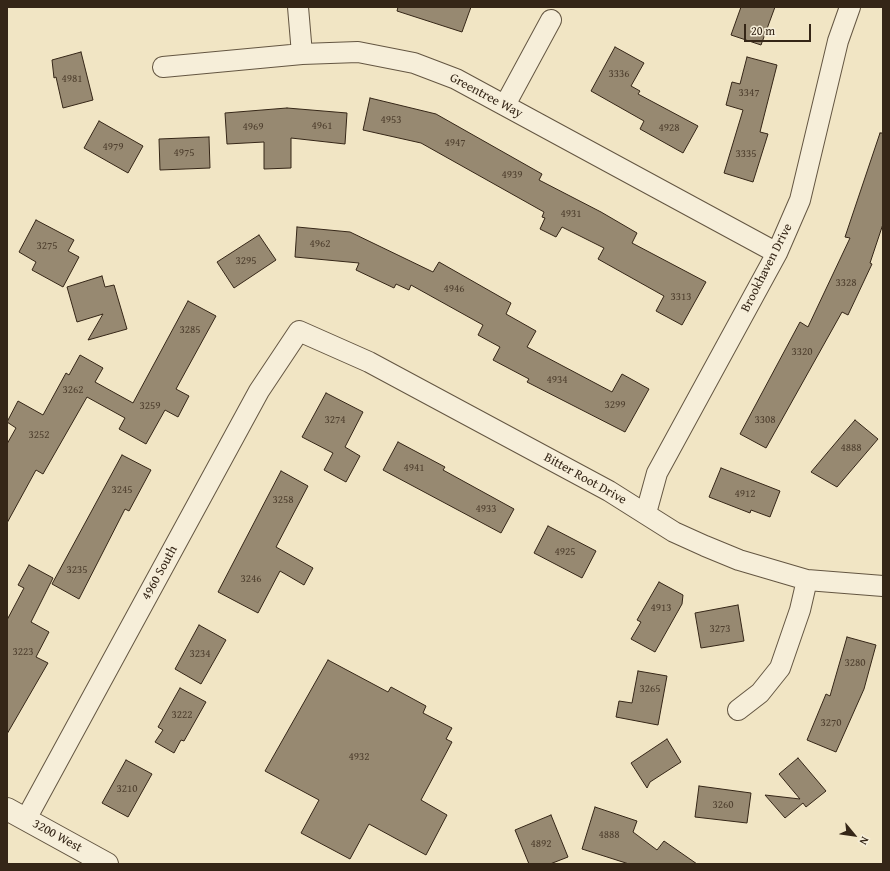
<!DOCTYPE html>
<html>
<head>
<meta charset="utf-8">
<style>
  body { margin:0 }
  #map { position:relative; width:890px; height:871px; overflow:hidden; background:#f1e5c4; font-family:"Gentium Book Plus",serif }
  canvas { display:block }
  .frame { position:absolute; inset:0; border:8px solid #352617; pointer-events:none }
  .north { position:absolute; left:834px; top:815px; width:40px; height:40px; -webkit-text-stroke:3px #f6eed9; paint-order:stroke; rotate:119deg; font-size:11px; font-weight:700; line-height:16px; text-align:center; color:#352617 }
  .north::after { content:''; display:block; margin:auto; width:14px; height:18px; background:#352617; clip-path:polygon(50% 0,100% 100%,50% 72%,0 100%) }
  .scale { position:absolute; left:744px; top:24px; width:67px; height:18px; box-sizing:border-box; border:2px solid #352617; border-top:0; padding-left:5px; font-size:12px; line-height:14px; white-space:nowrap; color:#352617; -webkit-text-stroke:3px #f6eed9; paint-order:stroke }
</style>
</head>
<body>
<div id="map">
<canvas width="890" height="871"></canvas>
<div class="frame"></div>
<div class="north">N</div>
<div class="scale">20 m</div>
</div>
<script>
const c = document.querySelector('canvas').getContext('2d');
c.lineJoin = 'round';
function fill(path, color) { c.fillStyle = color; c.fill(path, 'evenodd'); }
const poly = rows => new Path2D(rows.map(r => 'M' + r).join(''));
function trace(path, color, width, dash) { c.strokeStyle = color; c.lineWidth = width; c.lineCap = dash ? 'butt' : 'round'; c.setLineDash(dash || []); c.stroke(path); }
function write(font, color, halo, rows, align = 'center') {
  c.font = font + ' "Gentium Book Plus",serif'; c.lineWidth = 3.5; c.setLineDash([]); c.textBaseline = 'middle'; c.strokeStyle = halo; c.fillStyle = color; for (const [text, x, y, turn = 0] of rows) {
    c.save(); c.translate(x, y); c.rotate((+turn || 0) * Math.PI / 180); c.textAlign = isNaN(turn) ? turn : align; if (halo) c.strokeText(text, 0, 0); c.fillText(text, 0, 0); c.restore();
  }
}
const building = poly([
  [398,7,471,7,462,32,397,11,398,7],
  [741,7,775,7,761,45,731,35,741,7],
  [615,47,644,63,631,86,640,91,638,94,698,126,683,153,640,129,644,121,591,91,615,47],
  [81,52,93,100,63,108,56,77,54,78,52,60,81,52],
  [747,57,777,65,760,132,768,134,753,182,724,173,743,110,726,105,732,82,740,84,747,57],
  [370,98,436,114,542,174,539,180,601,212,637,233,632,243,706,282,682,325,656,311,664,296,598,259,604,248,562,227,556,237,540,229,545,218,542,217,544,212,421,143,363,130,370,98],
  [287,108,347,113,345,144,291,138,291,168,264,169,264,142,227,144,225,113,287,108],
  [99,121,143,146,128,173,84,148,99,121],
  [880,133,883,133,883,224,870,263,872,264,848,315,842,312,766,448,740,434,800,322,808,327,850,238,845,237,880,133],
  [209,137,210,168,160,170,159,139,209,137],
  [36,220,74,240,68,251,79,257,63,287,32,270,36,262,19,252,36,220],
  [297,227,350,232,433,272,439,262,511,303,506,314,536,331,527,347,612,392,622,374,649,389,625,432,527,382,529,379,493,360,500,347,478,335,483,325,411,285,409,290,396,284,394,288,356,270,359,263,295,257,297,227],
  [259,235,276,260,234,288,217,262,259,235],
  [102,276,105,287,114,285,127,329,88,340,103,314,77,322,67,287,102,276],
  [188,301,216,316,176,389,189,396,178,417,165,410,146,444,119,429,125,418,87,397,43,474,36,470,7,523,7,444,16,428,7,422,18,401,43,415,66,373,69,375,80,355,103,368,95,382,133,403,188,301],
  [326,393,363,412,345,447,360,456,346,482,324,470,333,453,302,437,326,393],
  [855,420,878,439,837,487,811,472,855,420],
  [398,442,445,467,443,470,514,509,501,533,383,470,398,442],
  [122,455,151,470,129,511,125,509,79,599,52,584,122,455],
  [721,468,780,491,770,517,751,510,750,513,709,497,721,468],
  [281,471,308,486,276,547,313,568,304,585,280,571,258,613,218,592,281,471],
  [548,526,596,551,582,578,534,553,548,526],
  [29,565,53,578,31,622,49,632,36,657,48,663,7,734,7,620,24,588,18,585,29,565],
  [659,582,683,595,682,604,655,652,631,639,641,622,637,620,659,582],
  [738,605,744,641,701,648,695,613,738,605],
  [199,625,226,640,201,684,175,669,199,625],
  [847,637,876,645,864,689,836,752,807,740,826,694,830,696,847,637],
  [328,660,388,692,391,687,426,706,423,713,452,728,446,739,452,742,421,800,447,815,426,855,369,824,350,859,301,833,319,800,265,771,328,660],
  [638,671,667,676,658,725,616,717,619,701,632,703,638,671],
  [180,688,206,702,184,741,181,740,174,753,155,742,163,730,158,727,180,688],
  [667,739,681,762,650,782,647,788,631,763,667,739],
  [798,758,826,791,806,807,803,803,785,818,765,795,800,799,779,774,798,758],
  [126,760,152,774,128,817,102,803,126,760],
  [699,786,751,793,747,823,695,817,699,786],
  [595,807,637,821,633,832,657,850,664,841,697,864,629,864,582,849,595,807],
  [551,815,568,857,550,864,529,864,515,830,551,815]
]);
fill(building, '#978971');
trace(building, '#352617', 1);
const minor = poly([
  [298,7,302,54],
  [163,67,302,54,358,52,414,63,456,79,777,253],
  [505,105,551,20],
  [646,513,657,473,777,253,800,200,838,41,850,7],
  [738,710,760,693,780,668,800,610,807,580],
  [26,819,259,391,299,331,369,362,609,491,674,532,705,546,739,560,807,580,883,586]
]);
const tertiary = poly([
  [7,809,107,864]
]);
trace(minor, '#645642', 22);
trace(tertiary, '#645642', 24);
trace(minor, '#f6eed9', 20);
trace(tertiary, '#f6eed9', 22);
write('11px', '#4e3f2e', null, [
  ["3336",619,74],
  ["4981",72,79],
  ["3347",749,93],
  ["4953",391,120],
  ["4961",322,126],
  ["4969",253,127],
  ["4928",669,128],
  ["4947",455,143],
  ["4979",113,147],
  ["4975",184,153],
  ["3335",746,154],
  ["4939",512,175],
  ["4931",571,214],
  ["4962",320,244],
  ["3275",47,246],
  ["3295",246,261],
  ["3328",846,283],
  ["4946",454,289],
  ["3313",681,297],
  ["3285",190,330],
  ["3320",802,352],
  ["4934",557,380],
  ["3262",73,390],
  ["3299",615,405],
  ["3259",150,406],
  ["3274",335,420],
  ["3308",765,420],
  ["3252",39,435],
  ["4888",851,448],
  ["4941",414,468],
  ["3245",122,490],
  ["4912",745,494],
  ["3258",283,500],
  ["4933",486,509],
  ["4925",565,552],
  ["3235",77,570],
  ["3246",251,579],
  ["4913",661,608],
  ["3273",720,629],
  ["3223",23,652],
  ["3234",200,654],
  ["3280",855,663],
  ["3265",650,689],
  ["3222",182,715],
  ["3270",831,723],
  ["4932",359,757],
  ["3210",127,789],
  ["3260",723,805],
  ["4888",609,835],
  ["4892",541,844]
]);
write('13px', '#352617', '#f6eed9', [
  ["Greentree Way",486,96,28],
  ["Brookhaven Drive",767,268,-63],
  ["Bitter Root Drive",585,479,29],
  ["4960 South",160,573,-61],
  ["3200 West",57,836,29]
]);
</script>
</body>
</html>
